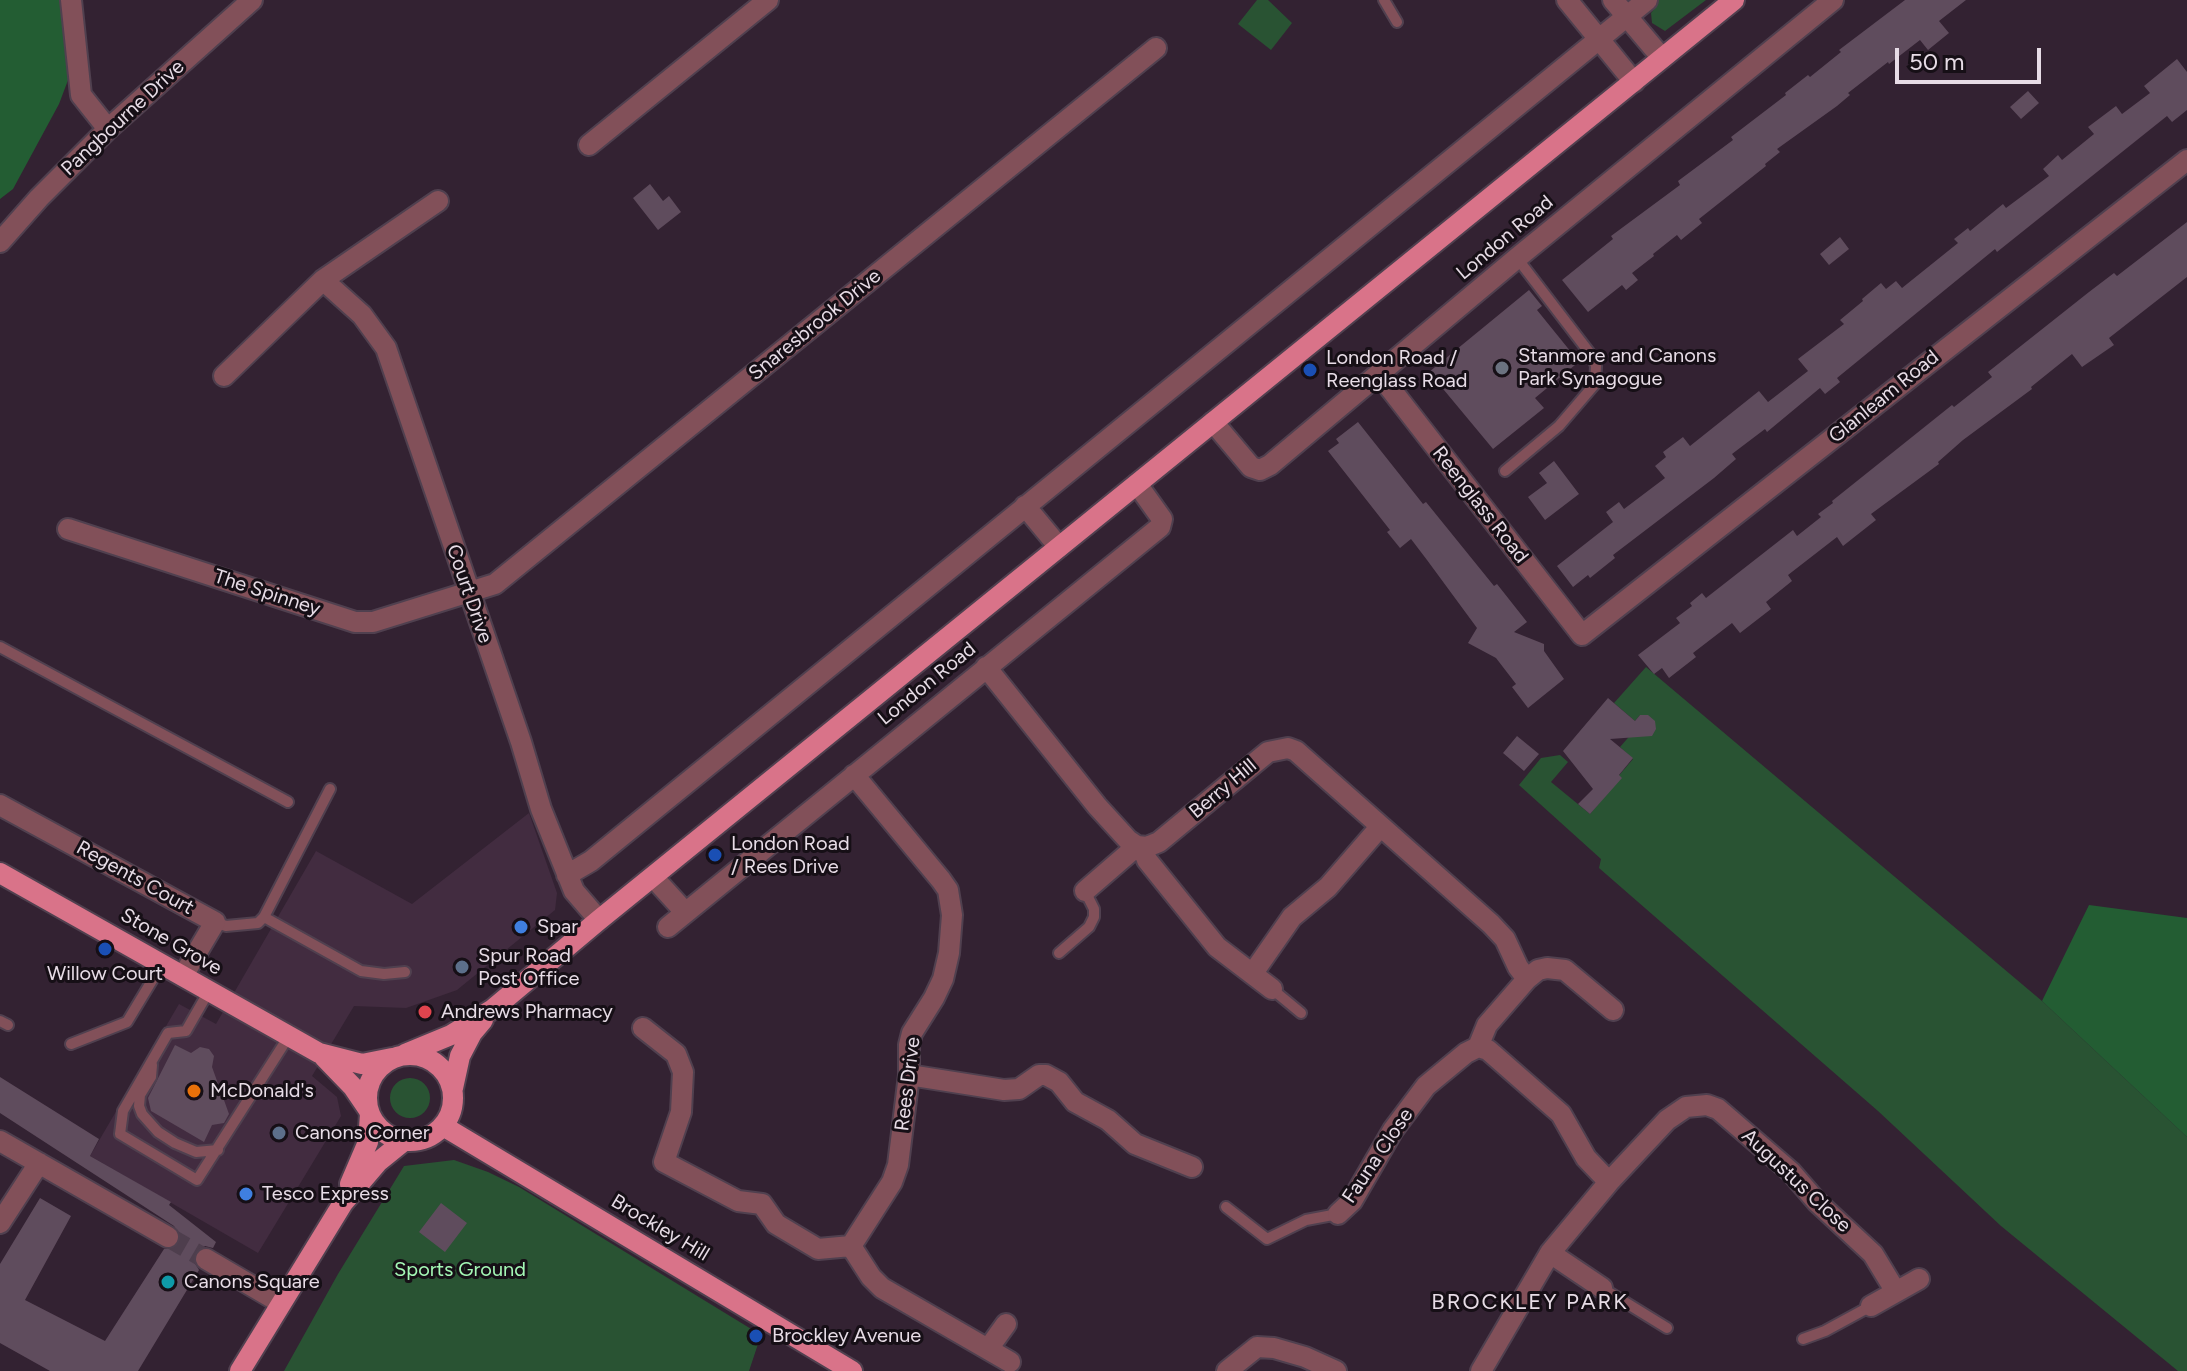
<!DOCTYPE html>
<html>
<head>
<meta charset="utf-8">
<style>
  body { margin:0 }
  #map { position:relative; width:2187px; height:1371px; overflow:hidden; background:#332232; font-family:Figtree,sans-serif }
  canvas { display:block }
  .scale { position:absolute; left:1895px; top:48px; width:146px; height:36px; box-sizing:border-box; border:4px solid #e7dce6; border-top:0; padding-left:10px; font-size:24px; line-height:28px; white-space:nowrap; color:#e7dce6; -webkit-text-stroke:6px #160f16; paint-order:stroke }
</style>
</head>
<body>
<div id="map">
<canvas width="2187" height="1371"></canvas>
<div class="scale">50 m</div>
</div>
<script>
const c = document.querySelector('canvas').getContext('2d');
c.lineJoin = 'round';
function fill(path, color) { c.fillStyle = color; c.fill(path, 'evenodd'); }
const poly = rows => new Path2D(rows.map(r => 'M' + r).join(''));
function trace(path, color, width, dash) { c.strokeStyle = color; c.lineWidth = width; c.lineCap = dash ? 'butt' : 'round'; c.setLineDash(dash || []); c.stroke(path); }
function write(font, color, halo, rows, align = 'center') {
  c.font = font + ' Figtree,sans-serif'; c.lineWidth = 6; c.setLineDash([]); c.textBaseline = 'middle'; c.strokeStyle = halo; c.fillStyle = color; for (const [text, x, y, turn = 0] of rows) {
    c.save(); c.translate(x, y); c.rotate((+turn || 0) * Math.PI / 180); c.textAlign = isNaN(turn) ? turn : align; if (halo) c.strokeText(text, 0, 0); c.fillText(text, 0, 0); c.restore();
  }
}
fill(poly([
  [529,813,557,893,555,910,457,990,406,1008,354,1006,312,1076,337,1097,341,1116,258,1253,90,1156,179,1004,216,1024,316,851,412,904]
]), '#422c40');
fill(poly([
  [1257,0,1268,0,1292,23,1271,50,1238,24],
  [1657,0,1706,0,1665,31,1652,23,1651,13,1655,8,1653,3],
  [1646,667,2042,1001,2187,1137,2187,1371,2178,1371,2001,1226,1878,1111,1599,868,1601,859,1519,785,1541,758,1560,755,1568,762,1551,782,1590,814,1606,795,1604,793,1633,759,1620,747,1648,715,1640,715,1635,721,1614,703],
  '390 1098a20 20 0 1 1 40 0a20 20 0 1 1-40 0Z',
  [454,1160,488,1172,519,1187,761,1335,749,1371,284,1371,338,1274,404,1166]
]), '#295333');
fill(poly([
  [0,0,81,0,84,21,79,51,59,104,13,189,0,199],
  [2089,905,2187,918,2187,1137,2042,1001]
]), '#235d33');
fill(poly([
  [1905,0,1966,0,1939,21,1949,33,1928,50,1920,40,1889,64,1888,62,1848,93,1850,95,1837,106,1777,149,1780,152,1765,164,1766,166,1699,219,1702,223,1681,240,1677,235,1653,254,1654,256,1632,273,1638,280,1626,290,1622,285,1588,312,1562,280,1613,239,1611,236,1680,185,1678,181,1733,140,1731,137,1786,95,1785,93,1808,75,1810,77,1841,52,1839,50],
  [2177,59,2187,72,2187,110,2172,122,2167,116,1997,252,1995,249,1837,378,1840,382,1825,394,1820,388,1767,432,1765,429,1732,454,1736,459,1714,478,1613,555,1615,558,1590,578,1588,575,1573,587,1557,566,1613,522,1606,512,1619,502,1624,509,1665,478,1655,466,1666,457,1663,452,1683,437,1690,446,1759,391,1768,402,1808,371,1798,359,1844,324,1840,320,1863,301,1862,299,1881,283,1886,289,1896,281,1902,288,1958,243,1954,239,1968,228,1970,231,2003,204,2006,208,2049,176,2043,169,2058,155,2062,160,2094,134,2088,127,2116,106,2122,114,2150,93,2144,86],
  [2028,91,2039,103,2021,119,2010,107],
  [650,184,663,201,669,196,681,212,658,230,633,198],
  [2187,222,2187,277,2109,338,2114,345,2082,367,2072,354,2031,387,2032,389,1963,440,1938,462,1939,464,1871,514,1876,520,1843,546,1837,537,1788,575,1792,581,1766,602,1771,609,1740,633,1732,623,1693,653,1696,657,1669,678,1662,668,1654,674,1638,655,1680,623,1676,618,1692,606,1690,603,1702,593,1706,598,1793,530,1797,536,1821,517,1818,514,1833,503,1832,501,1952,405,1954,407,1992,377,1988,372,2089,292,2114,273,2117,276],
  [1840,237,1849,249,1829,265,1820,254],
  [1529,290,1542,306,1537,310,1571,352,1567,356,1575,365,1535,398,1544,408,1493,449,1429,372],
  [1358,422,1423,504,1426,502,1494,586,1497,584,1527,622,1514,632,1544,644,1544,651,1564,679,1528,708,1512,687,1516,684,1496,658,1468,643,1477,628,1427,560,1411,539,1400,548,1387,532,1390,530,1328,451,1339,443,1336,439],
  [1554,461,1579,494,1545,520,1528,497,1547,483,1539,473],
  [1608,698,1635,721,1640,715,1648,715,1655,721,1656,729,1652,736,1610,739,1633,758,1619,775,1622,778,1590,814,1578,804,1593,789,1563,751],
  [1517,736,1539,754,1524,771,1503,753],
  [175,1045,191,1053,200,1047,209,1049,214,1056,212,1067,229,1114,224,1123,212,1125,204,1142,151,1111,148,1098],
  [0,1077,99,1139,90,1156,171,1202,169,1205,216,1242,213,1248,205,1246,195,1252,193,1260,199,1270,138,1371,50,1371,0,1343,0,1264,40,1198,71,1216,25,1300,105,1341,164,1249,175,1248,181,1238,174,1226,0,1113],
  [441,1203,467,1223,445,1252,419,1232]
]), '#5f4c5d');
trace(poly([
  [168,1237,206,1259]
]), '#4e3e4d', 20, [20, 10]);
const lane = poly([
  [1384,0,1397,22],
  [1505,471,1559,426,1595,384,1596,366,1592,356,1517,258],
  [0,647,288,802],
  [264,917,361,971,384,974,405,972],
  [215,922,226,926,258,923,264,917,330,789],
  [1059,953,1089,927,1094,917,1094,909,1085,891],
  [1272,989,1301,1013],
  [209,991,186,1031,168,1033,123,1111,120,1134,197,1180,289,1036],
  [0,1021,8,1025],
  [71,1044,127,1022,162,964],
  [152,1065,151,1077,140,1095,139,1106,142,1114,158,1132,175,1143,196,1152,218,1150],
  [1226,1207,1267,1239,1306,1220,1338,1214],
  [1602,1288,1667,1328],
  [1803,1339,1825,1331,1871,1306]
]);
const street = poly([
  [71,0,81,95,108,129],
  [1567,0,1634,82],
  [1613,0,1662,58],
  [589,145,768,0],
  [0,242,39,198,108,129,252,0],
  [323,280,362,315,386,348,521,742,541,809,574,891,599,920],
  [1379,374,1582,635,2187,160],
  [224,376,323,280,438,201],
  [1213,422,1251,467,1260,470,1270,465,1517,258,1833,0],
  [1025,506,1059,547],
  [68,529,355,622,373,622,495,584,1156,48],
  [986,667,1097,806,1128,840,1137,846,1085,891],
  [854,775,941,880,948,890,952,915,949,953,943,979,934,998,912,1033,909,1045,909,1075,898,1165,892,1182,851,1246,871,1277,882,1288,1010,1362],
  [0,805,215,922,183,976],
  [1137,846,1147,847,1159,842,1268,752,1288,748,1296,751,1491,924,1505,939,1518,967,1527,979],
  [1142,847,1147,860,1217,947,1272,989],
  [567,875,591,861,1647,0],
  [653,877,685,912],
  [668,927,1160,527,1162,519,1137,484],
  [1253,973,1292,917,1328,887,1380,827],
  [643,1028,676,1054,683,1072,681,1112,664,1162,738,1201,762,1204,776,1224,818,1249,851,1246],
  [1478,1047,1487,1025,1527,979,1538,970,1547,968,1565,970,1613,1010],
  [909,1075,1004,1090,1019,1089,1039,1075,1046,1075,1059,1082,1075,1102,1108,1120,1135,1144,1192,1167],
  [0,1141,168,1237],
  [1338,1214,1352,1201,1393,1130,1426,1086,1466,1053,1478,1047,1488,1050,1561,1114,1586,1158,1609,1182],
  [0,1223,39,1163],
  [1550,1253,1602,1288],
  [206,1259,281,1303],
  [1871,1306,1919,1279],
  [988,1349,1006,1324],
  [1227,1371,1257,1347,1274,1348,1305,1357,1336,1371],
  [1481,1371,1550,1253,1609,1182,1667,1120,1686,1107,1707,1105,1718,1109,1791,1172,1817,1202,1873,1254,1896,1292]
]);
const primary = poly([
  [0,873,319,1053,362,1064,392,1058],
  [405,1054,451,1035,493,1009,599,920,1734,0],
  '367 1098a43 43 0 1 1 86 0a43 43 0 1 1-86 0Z',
  [324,1057,353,1087,368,1109],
  [453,1088,460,1056,472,1033,483,1020],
  [443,1126,852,1371],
  [350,1184,368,1142,370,1114],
  [240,1371,343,1203,378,1162,404,1141]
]);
trace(lane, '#50404f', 14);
trace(street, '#50404f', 24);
trace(primary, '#50404f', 24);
trace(lane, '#825059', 10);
trace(street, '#825059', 20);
trace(primary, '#d97389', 20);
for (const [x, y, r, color] of [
  [1502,368,8,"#6b7280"],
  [1310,370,8,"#1a4fb4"],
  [715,855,8,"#1a4fb4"],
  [521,927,8,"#3f7fe0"],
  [105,949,8,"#1a4fb4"],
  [462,967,8,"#5c6f8a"],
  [425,1012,8,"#e0444e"],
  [194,1091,8,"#e8710a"],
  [279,1133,8,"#5c6f8a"],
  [246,1194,8,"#3f7fe0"],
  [168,1282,8,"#0f9aa8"],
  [756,1336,8,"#1a4fb4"]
]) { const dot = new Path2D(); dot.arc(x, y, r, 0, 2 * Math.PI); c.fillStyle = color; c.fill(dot); trace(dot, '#160f16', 3); }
write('20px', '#e7dce6', '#160f16', [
  ["Pangbourne Drive",123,118,-43],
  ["London Road",1505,238,-40],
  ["Snaresbrook Drive",815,325,-39],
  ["Glanleam Road",1884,397,-39],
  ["Reenglass Road",1480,505,52],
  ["The Spinney",267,593,18],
  ["Court Drive",469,594,71],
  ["London Road",927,684,-39],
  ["Berry Hill",1223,789,-40],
  ["Regents Court",135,878,29],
  ["Stone Grove",171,942,30],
  ["Rees Drive",908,1084,-83],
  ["Fauna Close",1378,1156,-56],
  ["Augustus Close",1796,1181,43],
  ["Brockley Hill",660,1228,31]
]);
write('20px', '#e7dce6', '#160f16', [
  ["Stanmore and Canons",1518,356],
  ["Park Synagogue",1518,379],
  ["London Road /",1326,358],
  ["Reenglass Road",1326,381],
  ["London Road",731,844],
  ["/ Rees Drive",731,867],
  ["Spar",537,927],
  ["Spur Road",478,956],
  ["Post Office",478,979],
  ["Willow Court",105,974,"center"],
  ["Andrews Pharmacy",441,1012],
  ["McDonald's",210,1091],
  ["Canons Corner",295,1133],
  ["Tesco Express",262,1194],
  ["Canons Square",184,1282],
  ["Brockley Avenue",772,1336]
], 'left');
write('20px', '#a4f7b5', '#160f16', [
  ["Sports Ground",460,1270]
]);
c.letterSpacing = '2px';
write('22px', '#e7dce6', '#160f16', [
  ["BROCKLEY PARK",1530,1303]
]);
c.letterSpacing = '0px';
</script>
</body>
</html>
